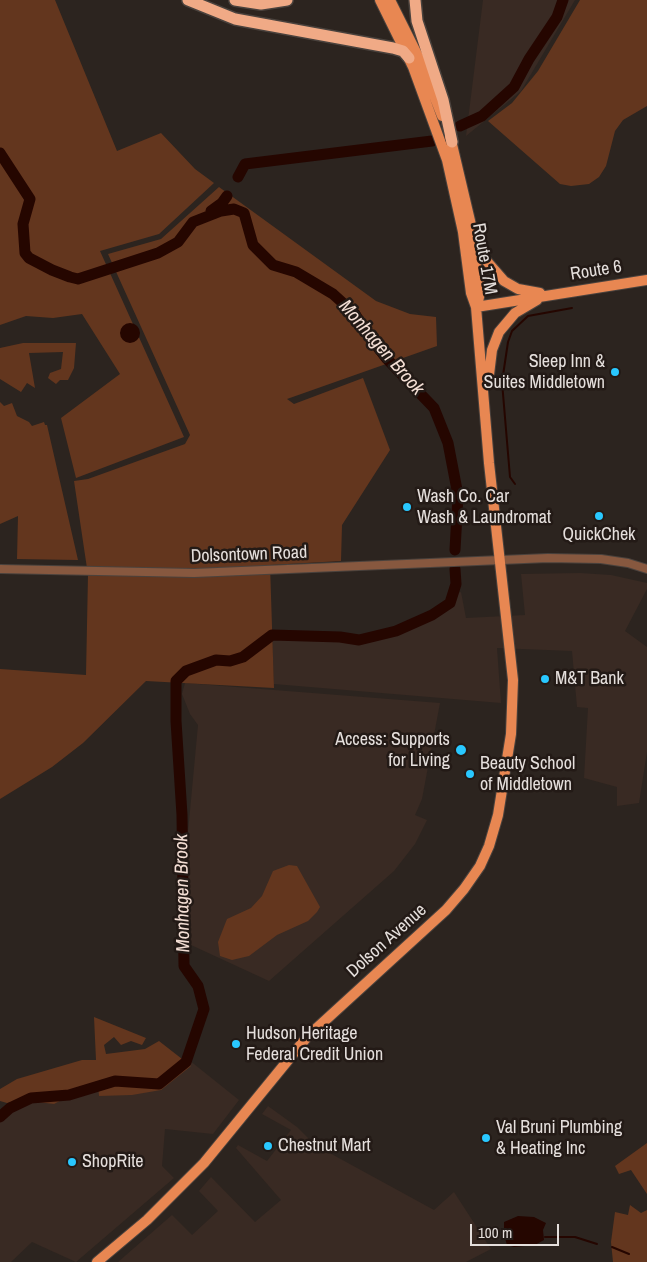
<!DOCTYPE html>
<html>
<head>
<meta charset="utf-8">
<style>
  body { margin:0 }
  #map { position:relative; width:647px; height:1262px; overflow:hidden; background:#2c241f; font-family:"Archivo Narrow",sans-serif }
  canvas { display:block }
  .scale { position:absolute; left:470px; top:1224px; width:89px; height:22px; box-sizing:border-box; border:2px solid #e5dfdc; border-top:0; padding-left:6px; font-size:15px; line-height:18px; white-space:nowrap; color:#e5dfdc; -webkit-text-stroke:4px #231a16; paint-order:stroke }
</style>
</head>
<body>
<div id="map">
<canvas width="647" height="1262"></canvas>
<div class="scale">100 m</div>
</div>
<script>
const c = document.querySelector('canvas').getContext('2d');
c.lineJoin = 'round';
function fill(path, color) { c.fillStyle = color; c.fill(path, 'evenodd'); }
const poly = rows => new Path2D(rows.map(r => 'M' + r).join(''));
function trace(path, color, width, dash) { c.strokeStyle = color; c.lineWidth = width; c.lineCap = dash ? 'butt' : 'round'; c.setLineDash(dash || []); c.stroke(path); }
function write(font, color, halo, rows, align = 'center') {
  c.font = font + ' "Archivo Narrow",sans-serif'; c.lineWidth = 5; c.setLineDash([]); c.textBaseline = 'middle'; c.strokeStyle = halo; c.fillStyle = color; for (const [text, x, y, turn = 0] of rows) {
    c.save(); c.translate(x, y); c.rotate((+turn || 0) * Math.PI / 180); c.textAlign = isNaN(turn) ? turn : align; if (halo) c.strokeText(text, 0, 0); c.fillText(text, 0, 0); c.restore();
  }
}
fill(poly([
  [483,0,575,0,521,91,466,136],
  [580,573,611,575,647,583,647,589,625,631,647,647,647,752,639,803,617,806,617,787,584,778,588,708,577,707,572,651,497,648,501,703,274,684,272,635,366,640,396,631,432,615,450,603,453,594,461,592,466,618,525,615,521,574],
  [185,683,440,703,422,799,415,815,427,820,415,844,394,871,269,981,178,939,198,725,190,714,182,694],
  [189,1060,239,1100,213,1134,165,1129,162,1166,174,1178,76,1262,32,1242,11,1262,0,1262,0,1119,12,1106,33,1097,71,1094,117,1080,161,1083],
  [268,1106,297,1127,315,1145,434,1210,454,1192,491,1249,466,1262,118,1262,172,1215,192,1235,218,1211,199,1191,211,1177,255,1222,281,1200,236,1148,238,1145,267,1161,291,1130,262,1114]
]), '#392a23');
fill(poly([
  [0,0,55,0,117,151,161,133,195,169,214,183,159,234,100,251,184,437,76,478,61,418,120,374,82,314,53,318,26,316,0,325],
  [580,0,647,0,647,106,623,120,615,131,606,166,599,177,589,184,571,186,560,184,488,121,512,103,538,71],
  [219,187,376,301,410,314,436,317,437,346,287,399,294,404,363,378,390,450,342,525,341,561,270,565,274,688,146,681,83,743,52,767,0,799,0,669,86,675,88,575,74,481,88,479,185,444,190,435,108,254,161,239],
  [23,343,76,343,74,368,68,380,60,380,56,384,48,378,50,373,61,369,63,352,29,353,35,388,27,383,21,392,0,379,0,348],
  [0,402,4,406,12,403,17,416,29,422,32,426,44,422,45,425,47,425,78,560,17,559,18,516,0,524],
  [289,865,297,866,320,907,317,912,308,921,277,935,249,956,232,960,220,956,218,942,227,919,251,908,262,896,273,871],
  [94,1017,146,1038,142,1045,131,1041,121,1045,114,1037,104,1045,106,1054,145,1049,159,1041,191,1066,161,1090,132,1095,99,1096,98,1085,86,1087,54,1104,21,1100,7,1103,0,1101,0,1089,17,1079,82,1060,96,1060],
  [647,1143,647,1194,631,1170,619,1174,615,1166],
  [630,1205,641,1213,647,1210,647,1262,613,1262,611,1242,615,1212,628,1215]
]), '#63361e');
fill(poly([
  '120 333a10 10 0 1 1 20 0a10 10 0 1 1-20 0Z',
  [518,1216,534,1217,546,1223,543,1230,544,1240,535,1245,514,1247,507,1245,504,1235,504,1222]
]), '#250600');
trace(poly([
  [515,484,510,477,502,382,508,342,512,331,528,316,572,308],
  [545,1237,575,1237,597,1244],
  [612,1247,629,1254]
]), '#250600', 2);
trace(poly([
  [460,126,482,116,514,87,529,59,557,17,563,0],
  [0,153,30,199,23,224,25,253,29,258,52,270,70,277,78,279,158,253,178,242,193,222,221,211,234,209,244,213,253,245,273,265,296,272,333,294,355,314,366,332,387,359,434,408,448,443,458,495,455,550],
  [238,177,245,164,432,141],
  [211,211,222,203,227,196],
  [0,1117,10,1108,31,1098,69,1095,115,1081,159,1084,186,1062,204,1009,198,986,184,966,182,815,176,721,176,681,186,671,216,660,230,661,243,657,272,635,340,637,359,640,396,631,432,615,450,603,456,584,455,569]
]), '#250600', 11);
const tertiary = poly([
  [0,569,194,573,548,558,601,559,628,563,647,569]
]);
const primary = poly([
  [390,0,421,62,442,116],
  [450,136,471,225,480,293,477,306],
  [479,240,484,258,504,281,518,289,540,293],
  [476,307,647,280],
  [488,383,492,350,499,332,515,313,537,300],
  [97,1262,147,1220,204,1163,307,1037,446,910,464,889,480,866,489,846,498,815,511,734,513,680,489,463,476,307,471,293,463,232,447,160,413,67,380,0]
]);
const motorway = poly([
  [188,0,235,19,393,48,403,51,409,58],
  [235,0,261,4,287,0],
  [415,0,417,21,443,100,452,142]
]);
trace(tertiary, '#4a423d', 10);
trace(primary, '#4a423d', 12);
trace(motorway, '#4a423d', 14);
trace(tertiary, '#87583f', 8);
trace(primary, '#e88752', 10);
trace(motorway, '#f0aa86', 11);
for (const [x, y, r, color] of [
  [615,372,5,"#29c8ff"],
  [407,507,5,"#29c8ff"],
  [599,516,5,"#29c8ff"],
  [545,679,5,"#29c8ff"],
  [461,750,6,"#29c8ff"],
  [470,774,5,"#29c8ff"],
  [236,1044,5,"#29c8ff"],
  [486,1138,5,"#29c8ff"],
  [268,1146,5,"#29c8ff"],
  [72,1162,5,"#29c8ff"]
]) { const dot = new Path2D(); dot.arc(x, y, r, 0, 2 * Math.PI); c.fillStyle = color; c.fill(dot); trace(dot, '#231a16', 2); }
write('18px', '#e5dfdc', '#231a16', [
  ["Route 17M",484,259,80],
  ["Route 6",596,271,-9],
  ["Dolsontown Road",249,555,-2],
  ["Dolson Avenue",387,941,-42]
]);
write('18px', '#e5dfdc', '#231a16', [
  ["Sleep Inn &",605,362,"right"],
  ["Suites Middletown",605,383,"right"],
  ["Wash Co. Car",417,497],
  ["Wash & Laundromat",417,518],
  ["QuickChek",599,535,"center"],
  ["M&T Bank",555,679],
  ["Access: Supports",450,740,"right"],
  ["for Living",450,761,"right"],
  ["Beauty School",480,764],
  ["of Middletown",480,785],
  ["Hudson Heritage",246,1034],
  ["Federal Credit Union",246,1055],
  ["Val Bruni Plumbing",496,1128],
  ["& Heating Inc",496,1149],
  ["Chestnut Mart",278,1146],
  ["ShopRite",82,1162]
], 'left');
write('italic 19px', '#f3ded4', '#231a16', [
  ["Monhagen Brook",381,348,49],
  ["Monhagen Brook",183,893,-91]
]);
</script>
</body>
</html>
